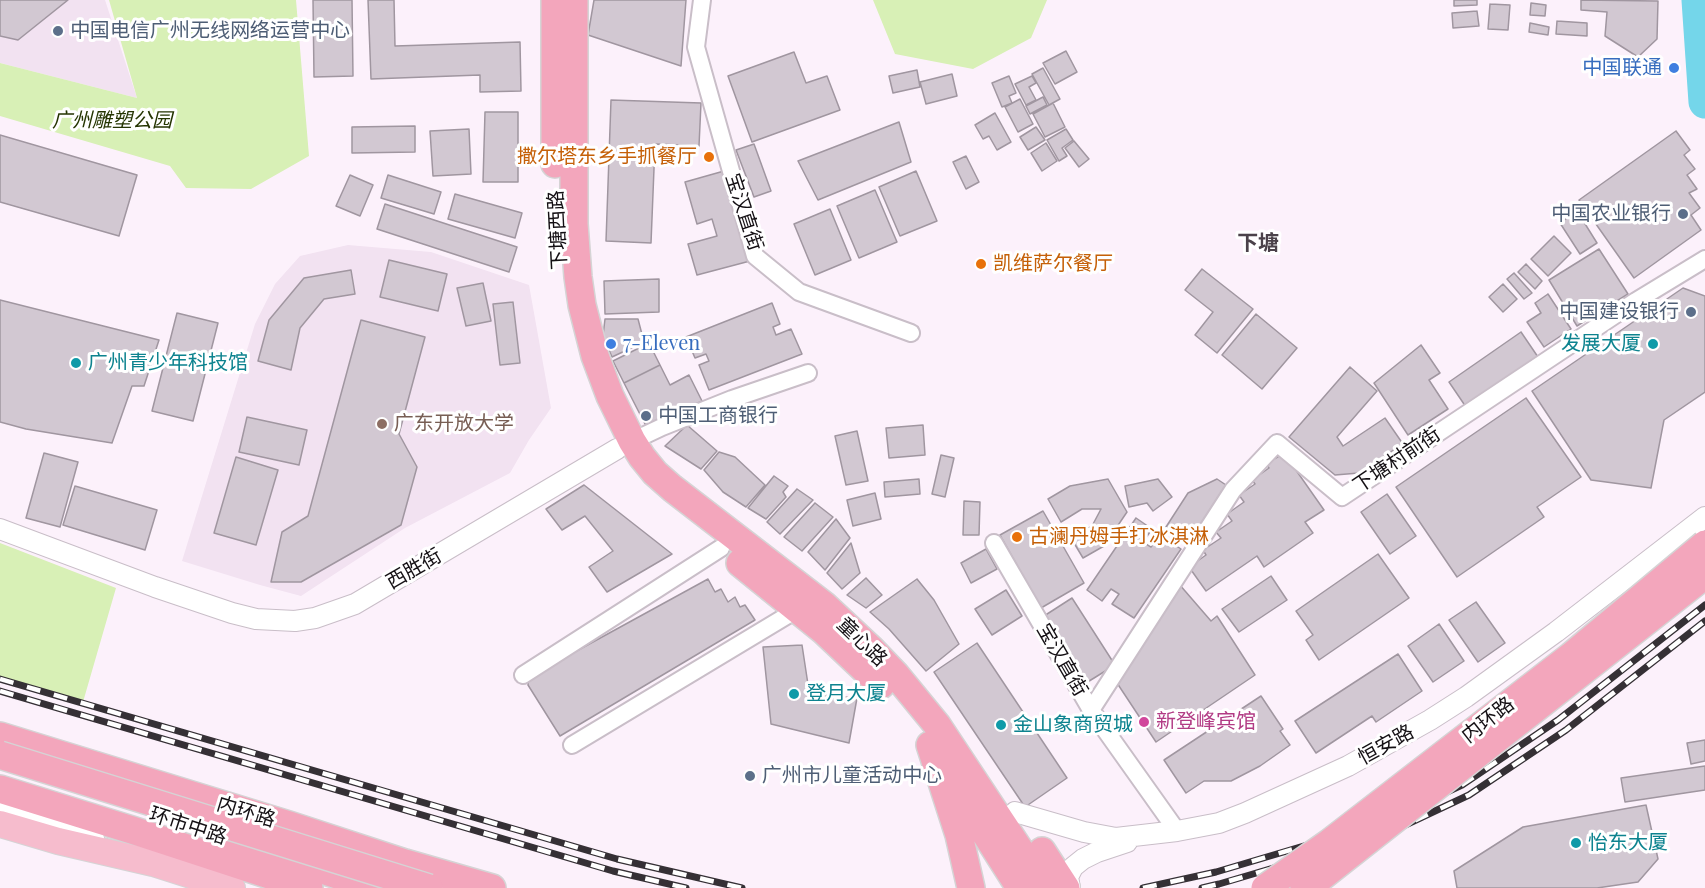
<!DOCTYPE html>
<html>
<head>
<meta charset="utf-8">
<style>
  body { margin:0 }
  canvas { display:block; background:#fcf1fb }
</style>
</head>
<body>
<canvas width="1705" height="888"></canvas>
<script>
const c = document.querySelector('canvas').getContext('2d');
c.lineJoin = 'round';
function fill(path, color) { c.fillStyle = color; c.fill(path, 'evenodd'); }
const poly = rows => new Path2D(rows.map(r => 'M' + r).join(''));
function trace(path, color, width, dash) { c.strokeStyle = color; c.lineWidth = width; c.lineCap = dash ? 'butt' : 'round'; c.setLineDash(dash || []); c.stroke(path); }
function write(font, color, halo, rows, align = 'center') {
  c.font = font + ' "Playfair Display","Noto Sans SC",serif'; c.lineWidth = 6; c.setLineDash([]); c.textBaseline = 'middle'; c.strokeStyle = halo; c.fillStyle = color; for (const [text, x, y, turn = 0] of rows) {
    c.save(); c.translate(x, y); c.rotate((+turn || 0) * Math.PI / 180); c.textAlign = isNaN(turn) ? turn : align; if (halo) c.strokeText(text, 0, 0); c.fillText(text, 0, 0); c.restore();
  }
}
fill(poly([
  [0,0,105,0,137,98,0,63],
  [348,245,431,252,529,285,551,408,529,440,510,473,405,528,301,596,260,585,182,561,255,324,275,284,300,256]
]), '#f2e2f1');
fill(poly([
  [109,0,296,0,309,156,251,189,186,188,170,166,0,116,0,63,137,98],
  [873,0,1047,0,1031,38,973,69,895,54],
  [0,543,116,588,83,702,0,679]
]), '#d8f0b6');
trace(poly([
  [1698,0,1705,102]
]), '#74d6ea', 33);
const building = poly([
  [0,0,68,0,18,40,0,36,0,0],
  [313,0,352,0,353,76,314,77,313,0],
  [368,0,394,0,395,46,520,42,521,91,480,92,480,75,371,79,368,0],
  [594,0,686,0,681,66,588,35,594,0],
  [1454,0,1477,0,1477,5,1454,6,1454,0],
  [1581,0,1658,1,1657,39,1638,57,1605,36,1607,12,1581,10,1581,0],
  [1531,3,1546,5,1545,16,1530,15,1531,3],
  [1490,4,1510,5,1508,30,1488,29,1490,4],
  [1477,11,1479,26,1453,28,1452,13,1477,11],
  [1557,21,1587,23,1587,36,1556,34,1557,21],
  [1530,23,1549,27,1548,35,1529,32,1530,23],
  [1066,51,1077,72,1055,84,1043,63,1066,51],
  [794,52,806,83,827,76,840,110,752,142,728,76,794,52],
  [1043,68,1060,99,1049,105,1032,74,1043,68],
  [917,70,920,87,893,93,889,76,917,70],
  [952,74,957,96,926,104,920,82,952,74],
  [1009,76,1016,93,1009,96,1012,103,1002,107,992,83,1009,76],
  [1032,76,1036,83,1029,87,1036,100,1026,105,1015,84,1032,76],
  [1043,97,1047,105,1030,114,1026,106,1043,97],
  [1020,99,1033,124,1018,132,1005,107,1020,99],
  [611,100,701,103,699,146,655,144,651,243,606,241,611,100],
  [1053,103,1065,127,1045,137,1033,114,1053,103],
  [485,112,518,112,518,182,483,182,485,112],
  [995,113,1011,142,997,150,989,136,983,139,975,125,995,113],
  [899,122,911,162,818,200,798,161,899,122],
  [415,126,415,152,352,153,352,127,415,126],
  [1036,127,1045,140,1028,150,1020,137,1036,127],
  [469,129,471,174,433,176,430,131,469,129],
  [1066,129,1073,140,1062,148,1067,156,1059,161,1047,140,1066,129],
  [1676,131,1690,150,1684,155,1695,169,1687,175,1697,189,1689,193,1700,208,1691,215,1701,230,1634,278,1579,200,1676,131],
  [0,135,137,175,119,236,0,202,0,135],
  [1074,141,1089,159,1079,167,1065,148,1074,141],
  [1046,143,1057,161,1042,171,1031,153,1046,143],
  [754,144,771,191,754,197,736,150,754,144],
  [966,156,979,182,966,189,953,162,966,156],
  [724,171,750,261,697,275,688,244,717,236,712,219,697,224,685,182,724,171],
  [916,171,937,221,900,236,879,187,916,171],
  [350,175,373,185,360,216,336,206,350,175],
  [388,175,441,192,434,214,381,198,388,175],
  [875,190,897,242,859,258,837,206,875,190],
  [455,194,522,213,515,238,448,219,455,194],
  [385,204,517,247,509,272,377,229,385,204],
  [830,209,851,260,815,275,794,224,830,209],
  [1577,211,1597,243,1580,254,1560,223,1577,211],
  [1554,236,1571,253,1548,276,1531,259,1554,236],
  [1599,249,1628,294,1577,326,1549,280,1599,249],
  [389,260,447,274,438,311,380,297,389,260],
  [1526,264,1542,281,1535,289,1518,272,1526,264],
  [1202,269,1253,309,1217,353,1195,335,1213,312,1185,290,1202,269],
  [351,270,355,294,324,299,300,328,291,370,258,361,269,320,304,278,351,270],
  [1514,273,1532,293,1524,299,1507,279,1514,273],
  [659,279,659,312,605,314,604,281,659,279],
  [483,283,491,321,466,326,457,288,483,283],
  [1503,284,1517,299,1503,312,1489,297,1503,284],
  [1683,288,1705,296,1705,392,1664,420,1651,488,1591,480,1532,391,1683,288],
  [1548,294,1571,329,1544,347,1527,322,1541,313,1535,303,1548,294],
  [0,300,159,340,144,386,132,386,112,443,26,429,0,422,0,300],
  [513,302,520,363,500,365,493,304,513,302],
  [772,303,780,324,773,327,776,335,791,329,802,354,709,390,699,365,709,361,706,354,695,358,686,337,772,303],
  [177,313,218,323,193,421,152,411,177,313],
  [1256,314,1297,348,1262,389,1222,355,1256,314],
  [605,319,638,319,644,342,612,357,603,336,605,319],
  [361,320,425,337,399,434,417,467,401,525,301,582,271,582,282,532,308,516,361,320],
  [1521,332,1538,357,1466,407,1449,382,1521,332],
  [649,343,660,365,624,383,613,361,649,343],
  [1421,345,1440,373,1429,380,1448,409,1408,435,1374,383,1421,345],
  [660,365,670,385,689,375,702,401,647,428,624,383,660,365],
  [1350,367,1377,391,1337,437,1343,446,1385,418,1403,444,1359,473,1335,475,1289,437,1350,367],
  [1526,398,1581,477,1537,507,1544,517,1457,577,1396,487,1526,398],
  [247,417,307,430,299,465,239,452,247,417],
  [687,425,717,451,701,469,665,446,687,425],
  [923,425,925,455,889,458,886,428,923,425],
  [857,431,868,481,846,485,835,436,857,431],
  [719,452,735,457,765,485,746,507,723,492,704,470,719,452],
  [44,453,78,462,60,527,26,518,44,453],
  [1284,453,1324,510,1305,522,1313,533,1264,567,1257,556,1206,591,1189,567,1206,555,1203,550,1221,538,1216,532,1232,521,1227,514,1244,502,1239,495,1255,484,1252,480,1269,468,1266,464,1284,453],
  [941,455,954,458,945,497,932,494,941,455],
  [236,457,278,470,256,545,214,533,236,457],
  [774,476,788,486,783,492,786,497,766,519,748,508,774,476],
  [919,479,920,494,885,497,884,482,919,479],
  [1108,479,1127,512,1104,546,1083,558,1071,538,1092,526,1101,509,1082,509,1061,522,1048,499,1070,486,1108,479],
  [1158,479,1172,497,1153,511,1147,503,1129,507,1125,486,1158,479],
  [1217,479,1226,485,1189,542,1166,527,1188,493,1217,479],
  [584,485,672,554,607,592,589,567,613,551,585,516,562,530,546,509,584,485],
  [75,486,157,510,145,550,63,525,75,486],
  [797,489,813,500,780,534,767,522,797,489],
  [875,493,881,519,853,526,847,500,875,493],
  [1387,494,1416,536,1390,554,1361,512,1387,494],
  [964,501,980,502,979,535,963,535,964,501],
  [815,503,833,517,802,551,784,537,815,503],
  [1043,511,1084,583,1041,608,1000,535,1043,511],
  [1136,518,1152,529,1143,542,1151,547,1160,535,1181,549,1134,618,1112,604,1119,594,1111,589,1102,601,1087,590,1136,518],
  [836,519,850,538,825,570,808,552,836,519],
  [851,543,860,573,842,589,827,573,851,543],
  [986,549,997,569,971,583,961,563,986,549],
  [1378,554,1409,598,1319,660,1306,640,1313,635,1296,611,1378,554],
  [1271,576,1287,600,1239,632,1222,609,1271,576],
  [866,578,882,595,866,608,847,595,866,578],
  [708,579,715,592,721,589,728,602,735,597,740,607,745,605,755,620,560,736,528,685,529,677,708,579],
  [917,579,934,600,959,644,926,671,889,629,870,612,917,579],
  [1179,584,1211,621,1217,616,1255,675,1156,742,1117,683,1179,584],
  [1006,590,1022,616,992,635,975,609,1006,590],
  [1072,598,1115,665,1086,683,1044,616,1072,598],
  [1476,602,1505,643,1478,662,1449,620,1476,602],
  [1439,624,1464,661,1433,682,1408,646,1439,624],
  [977,643,1067,778,1025,807,934,672,977,643],
  [802,645,809,691,831,696,857,698,849,743,771,724,763,647,802,645],
  [1398,654,1422,691,1376,722,1372,716,1316,753,1295,721,1398,654],
  [1261,696,1283,729,1280,731,1290,745,1260,766,1231,781,1204,781,1186,793,1164,760,1261,696],
  [1705,740,1705,761,1691,764,1687,743,1705,740],
  [1705,766,1705,790,1625,802,1621,778,1705,766],
  [1646,805,1658,859,1638,882,1597,888,1457,888,1454,871,1523,827,1646,805]
]);
fill(building, '#d2c8d2');
trace(building, '#a096a0', 1.5);
const minor = poly([
  [702,0,696,47,755,256,799,292,911,333],
  [624,445,662,427,732,399,808,373],
  [994,543,1091,710,1177,831],
  [523,675,721,548],
  [1091,710,1233,490,1277,443,1342,497,1636,301,1705,259],
  [572,745,798,609]
]);
const tertiary = poly([
  [0,529,155,587,232,613,256,619,295,621,315,618,355,604,617,449],
  [0,807,94,839],
  [1015,812,1084,832,1116,838,1177,831,1219,823,1245,813,1348,766,1430,720,1466,697,1556,632,1705,517],
  [1070,888,1068,877,1073,867,1083,859,1097,852,1127,842]
]);
const primary = poly([
  [0,824,58,841,153,863,232,888]
]);
const trunk = poly([
  [555,0,555,164],
  [574,0,574,224,578,277,582,305,595,356,610,396,632,441,642,457,655,473,672,488,825,606,871,649,896,675,937,725,1045,888],
  [740,563,824,631,881,685],
  [0,736,289,825,405,863,492,888],
  [930,745,959,835,971,888],
  [950,778,1020,888],
  [0,789,132,830,309,888],
  [233,840,376,888],
  [1042,851,1066,888]
]);
trace(minor, '#c9bec8', 20);
trace(tertiary, '#c9bec8', 22);
trace(primary, '#d5d4d5', 28);
trace(trunk, '#d5d4d5', 30);
trace(minor, '#fff', 16);
trace(tertiary, '#fff', 20);
trace(primary, '#f6bccd', 26);
trace(trunk, '#f3a6bc', 27);
const rail = poly([
  [0,679,617,859,742,888],
  [0,691,613,871,686,888],
  [1143,888,1216,872,1378,824,1462,785,1558,720,1705,605],
  [1202,888,1219,884,1382,836,1469,795,1566,730,1705,621]
]);
trace(rail, '#353035', 7);
trace(rail, '#fff', 4.5, [14]);
const trunkBridge = poly([
  [0,755,429,888],
  [1265,888,1329,843,1571,656,1705,544],
  [1304,888,1320,878,1705,575]
]);
trace(trunkBridge, '#d5d4d5', 30, []);
trace(trunkBridge, '#f3a6bc', 27);
for (const [x, y, r, color] of [
  [58,31,6,"#5c6f8a"],
  [1674,68,6,"#3f7fe0"],
  [709,157,6,"#e8710a"],
  [1683,214,6,"#5c6f8a"],
  [981,264,6,"#e8710a"],
  [1691,312,6,"#5c6f8a"],
  [611,344,6,"#3f7fe0"],
  [1653,344,6,"#0f9aa8"],
  [76,363,6,"#0f9aa8"],
  [646,416,6,"#5c6f8a"],
  [382,424,6,"#8d6e63"],
  [1017,537,6,"#e8710a"],
  [794,694,6,"#0f9aa8"],
  [1144,722,6,"#d1479c"],
  [1001,725,6,"#0f9aa8"],
  [750,776,6,"#5c6f8a"],
  [1576,843,6,"#0f9aa8"]
]) { const dot = new Path2D(); dot.arc(x, y, r, 0, 2 * Math.PI); c.fillStyle = color; c.fill(dot); trace(dot, '#fff', 2); }
write('20px', '#4e5e75', '#fff', [
  ["中国电信广州无线网络运营中心",70,31],
  ["中国农业银行",1671,214,"right"],
  ["中国建设银行",1679,312,"right"],
  ["中国工商银行",658,416],
  ["广州市儿童活动中心",762,776]
], 'left');
write('20px', '#366cbe', '#fff', [
  ["中国联通",1662,68],
  ["7-Eleven",623,344,"left"]
], 'right');
write('italic 20px', '#253502', '#fff', [
  ["广州雕塑公园",112,121]
]);
write('20px', '#c56008', '#fff', [
  ["撒尔塔东乡手抓餐厅",697,157,"right"],
  ["凯维萨尔餐厅",993,264],
  ["古澜丹姆手打冰淇淋",1029,537]
], 'left');
write('20px', '#141014', '#fff', [
  ["宝汉直街",744,212,72],
  ["下塘西路",558,230,-93],
  ["下塘村前街",1397,460,-34],
  ["西胜街",414,569,-30],
  ["童心路",862,642,44],
  ["宝汉直街",1062,660,60],
  ["内环路",1488,720,-38],
  ["恒安路",1386,745,-29],
  ["内环路",246,812,17],
  ["环市中路",188,826,18]
]);
write('20px', '#0d838f', '#fff', [
  ["发展大厦",1641,344,"right"],
  ["广州青少年科技馆",88,363],
  ["登月大厦",806,694],
  ["金山象商贸城",1013,725],
  ["怡东大厦",1588,843]
], 'left');
write('20px', '#785e54', '#fff', [
  ["广东开放大学",394,424]
], 'left');
write('20px', '#b23c85', '#fff', [
  ["新登峰宾馆",1156,722]
], 'left');
write('bold 21px', '#4b424a', '#fff', [
  ["下塘",1258,243]
]);
</script>
</body>
</html>
